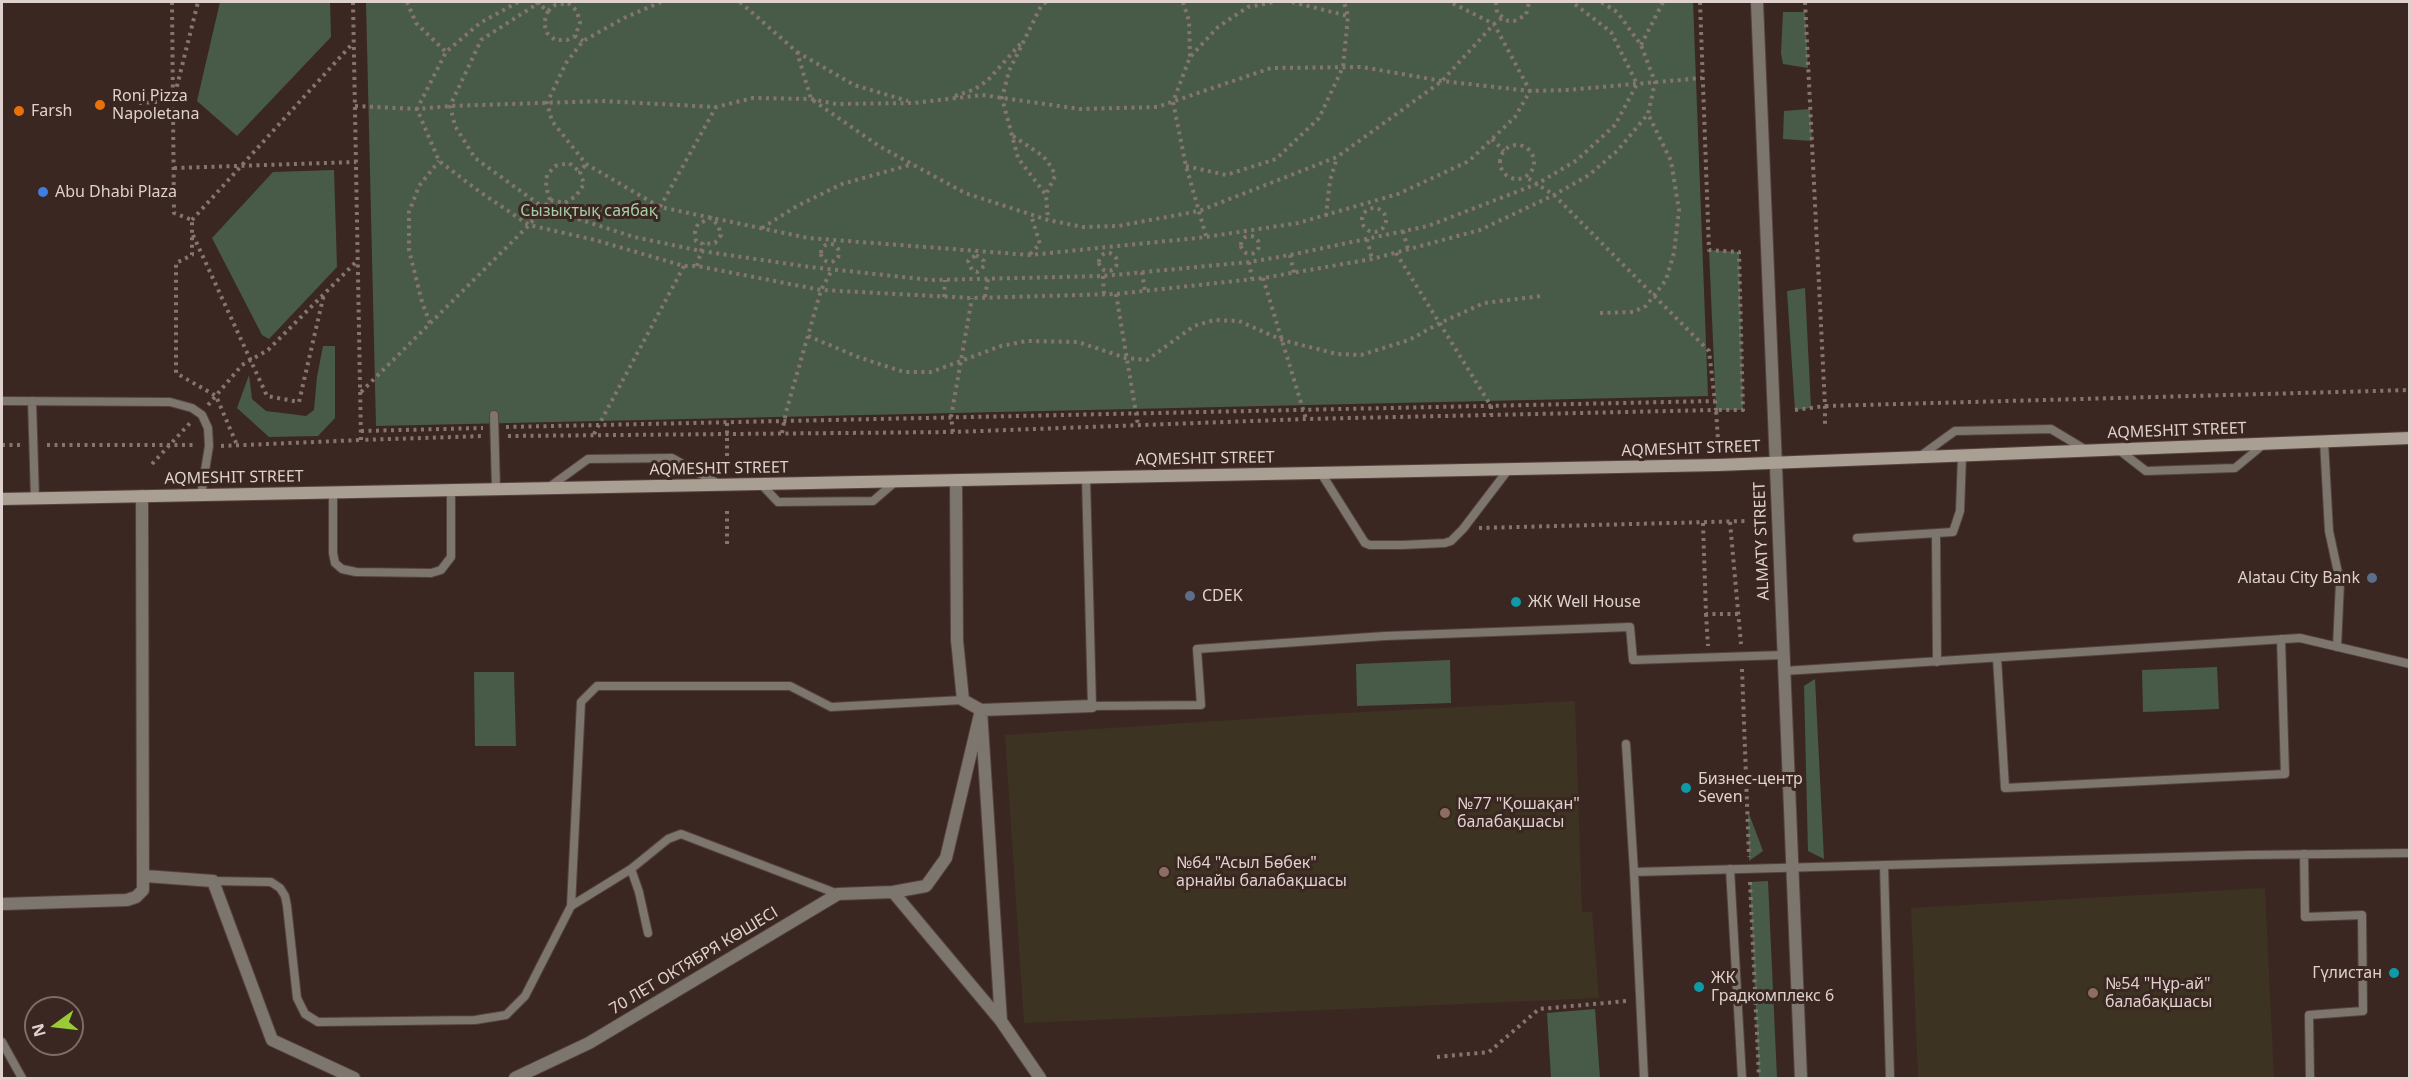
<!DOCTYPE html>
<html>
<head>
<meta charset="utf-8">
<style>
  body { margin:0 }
  #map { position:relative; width:2411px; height:1080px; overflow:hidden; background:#3b2721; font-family:"Noto Sans",sans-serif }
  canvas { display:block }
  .frame { position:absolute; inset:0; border:3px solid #dfd2ce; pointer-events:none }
  .north { position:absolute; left:24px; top:996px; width:60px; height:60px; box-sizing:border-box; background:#3b2721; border:2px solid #7d6b66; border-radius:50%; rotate:255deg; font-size:16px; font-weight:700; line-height:24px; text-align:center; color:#dfd2ce }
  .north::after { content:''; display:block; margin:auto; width:21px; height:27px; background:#99cb36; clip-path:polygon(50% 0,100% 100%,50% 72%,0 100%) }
</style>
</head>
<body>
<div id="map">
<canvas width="2411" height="1080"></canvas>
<div class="frame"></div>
<div class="north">N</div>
</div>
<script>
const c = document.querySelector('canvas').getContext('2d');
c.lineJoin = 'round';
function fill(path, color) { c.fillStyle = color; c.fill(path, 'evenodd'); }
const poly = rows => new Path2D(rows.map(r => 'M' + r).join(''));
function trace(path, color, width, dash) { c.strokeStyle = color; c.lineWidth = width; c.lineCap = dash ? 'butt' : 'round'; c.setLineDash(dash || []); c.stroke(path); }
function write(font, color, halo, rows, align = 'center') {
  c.font = font + ' "Noto Sans",sans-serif'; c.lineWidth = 6; c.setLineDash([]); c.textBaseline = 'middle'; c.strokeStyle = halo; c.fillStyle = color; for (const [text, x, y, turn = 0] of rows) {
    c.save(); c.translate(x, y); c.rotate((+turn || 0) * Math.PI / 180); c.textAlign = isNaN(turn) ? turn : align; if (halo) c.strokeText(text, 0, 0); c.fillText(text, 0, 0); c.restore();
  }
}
fill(poly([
  [1575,701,1582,912,1592,912,1599,998,1024,1023,1005,735,1307,715],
  [2265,888,2274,1078,1918,1078,1911,908]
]), '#3c3323');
fill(poly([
  [220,2,330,2,331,37,237,136,197,101],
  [366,2,1693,2,1708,396,376,426],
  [1783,12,1805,12,1808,68,1783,64,1781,53],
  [1810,109,1812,141,1783,139,1784,111],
  [334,170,337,267,269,339,262,335,212,238,273,172],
  [1709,250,1739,252,1743,410,1716,410],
  [1805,288,1811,408,1795,410,1787,291],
  [323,346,335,346,335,418,318,436,269,437,237,408,249,375,252,399,266,411,306,416,314,410,317,377],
  [1450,660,1451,703,1357,706,1356,664],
  [2217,667,2219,709,2143,712,2142,670],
  [474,672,514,672,516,746,475,746],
  [1815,679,1824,859,1808,851,1804,686],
  [1748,811,1763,851,1749,861],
  [1768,881,1777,1078,1759,1078,1750,882],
  [1595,1009,1600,1078,1551,1078,1547,1013]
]), '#485b48');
const lane = poly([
  [2,401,170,402,192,408,202,415,208,428,209,446,201,495],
  [32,401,35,499],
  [494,415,496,489],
  [2324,441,2329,531,2340,582,2337,647],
  [2119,450,2146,471,2235,468,2264,444],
  [1919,457,1955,431,2051,429,2086,450],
  [1321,473,1365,543,1370,545,1402,545,1445,543,1451,541,1463,529,1508,470],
  [1086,478,1092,706,1201,705,1197,649,1385,636,1630,627,1633,660,1783,655],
  [761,484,778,502,873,501,895,482],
  [548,488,588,459,672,458,717,483],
  [333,493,333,553,335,563,342,569,356,572,431,573,441,570,451,557,451,490],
  [1936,534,1937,662],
  [1857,538,1953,532,1960,511,1962,456],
  [1997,658,2005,788,2285,774,2281,639],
  [1784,671,2300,638,2410,664],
  [1626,744,1634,872],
  [2304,854,2305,917,2362,915,2363,1011,2309,1015,2310,1078],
  [1884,865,1890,1078],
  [631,869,639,892,648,933],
  [1730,869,1742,1078],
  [213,881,271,882,280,888,285,896,287,906,297,998,305,1014,318,1022,475,1020,506,1015,525,996,571,906,581,702,597,686,790,686,831,707,963,700],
  [571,906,631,869,668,839,681,834,838,894],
  [2,1042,22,1078],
  [1644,1078,1634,872,2248,855,2410,853]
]);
const street = poly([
  [1757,2,1801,1078],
  [145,876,213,881,272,1040,354,1078],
  [893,892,1001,1021,1040,1078],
  [2,904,127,900,136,897,143,890,142,496],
  [1001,1021,981,710,1092,706],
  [515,1078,589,1043,838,894,893,892,926,886,946,858,981,710,963,700,957,640,956,480]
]);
const secondary = poly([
  [2,499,1718,465,2410,438]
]);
trace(lane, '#55423d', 10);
trace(street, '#55423d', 14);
trace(secondary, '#55423d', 14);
trace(poly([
  [172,2,174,213,192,220,192,255,176,263,176,373,216,396,237,445],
  [353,2,361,440,483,436],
  [407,2,416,23,446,52],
  [518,2,480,23,446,52,417,109,439,161,480,192,529,225,595,240,684,266,697,266,821,290,972,298,1116,294,1263,278,1372,259,1480,230,1554,195,1589,175,1618,150,1648,114,1655,82,1641,45,1617,12,1601,2],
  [536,2,548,11,555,5,568,3,577,11,580,23,575,36,583,41],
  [540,2,481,40,450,106,455,126,475,158,544,208,634,237,701,251,810,267,931,280,1103,276,1249,262,1290,255,1428,226,1537,184,1577,160,1615,125,1637,84,1611,32,1572,2],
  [661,2,624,18,583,41,566,63,547,103,552,121,586,164,660,207,808,238,1030,255,1206,237,1298,223,1398,194,1469,161,1515,117,1530,91,1494,24,1450,2],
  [740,2,797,52,811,99,879,146,965,193,1048,220,1083,227,1118,226,1199,211,1337,157,1442,81,1494,24,1502,18],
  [1046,2,1041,6,1009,71,1002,98,1018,158,1046,195,1048,220],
  [1183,2,1189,21,1190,57],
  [1292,2,1348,16],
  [1496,2,1497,13,1508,21,1514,21,1526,15,1529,2],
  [1700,2,1709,250,1739,252,1743,410,1716,410,1718,440],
  [1805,2,1825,406,2410,390],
  [548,11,544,23,547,33,555,40,567,40,575,36],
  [1641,45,1663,2],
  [797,52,854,85,908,101],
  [175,94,198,2],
  [955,96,975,89,988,80,1022,42],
  [139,103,174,101],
  [355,106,417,109,450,106,602,101,716,107,753,98,811,99,836,104,914,103,982,95,1080,109,1157,107,1271,68,1362,67,1442,81,1530,91,1567,90,1702,78],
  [1013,136,1043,156,1052,168,1055,176,1046,194],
  [1492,139,1504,151],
  '1500 162a17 17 0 1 1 34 0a17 17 0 1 1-34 0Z',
  [1186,166,1226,175,1276,159,1319,118,1343,67,1348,16,1344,2],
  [174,168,356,162],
  [550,200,546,187,547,175,555,166,569,163,580,172],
  [660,207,716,107],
  '1362 220a12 12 0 1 1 24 0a12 12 0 1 1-24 0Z',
  [1326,216,1330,180,1337,158],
  [192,220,353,43],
  [762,228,797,206,842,184,913,164],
  [1403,231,1408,249],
  [193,235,267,396,299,402,324,294],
  '1241 245a9 9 0 1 1 18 0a9 9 0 1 1-18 0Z',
  [1206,236,1186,166,1173,102,1190,57,1218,27,1248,7,1274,2],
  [1367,239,1372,259],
  '821 253a9 9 0 1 1 18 0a9 9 0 1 1-18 0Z',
  '1099 262a9 9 0 1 1 18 0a9 9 0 1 1-18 0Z',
  [1396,253,1491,406,1491,415],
  [1030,254,1040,244,1031,215],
  [976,255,984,261,984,266,977,272,972,270,968,261,976,255,976,251],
  [1290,255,1294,273],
  [1249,262,1252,279],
  [697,266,703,244,696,241,695,231,698,224,711,218,718,225,721,235,715,243,703,244],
  [1142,272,1145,292],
  [1103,276,1104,294],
  [1263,278,1306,419],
  [1116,294,1138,425],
  [944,297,945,280],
  [985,297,988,279],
  [1600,313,1633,312,1646,306,1666,280,1674,253,1679,210,1671,161,1648,114],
  [430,323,422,302,409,250,409,212,419,186,439,161],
  [808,336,858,357,904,372,931,372,1001,346,1027,341,1078,342,1126,358,1147,360,1194,326,1214,320,1239,321,1282,340,1337,354,1361,355,1409,340,1440,323,1484,303,1541,296],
  [361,392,529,225,550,200,565,203,576,196,584,184,580,172,586,164],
  [208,405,242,365,268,350,357,261],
  [1795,410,1825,406,1825,425],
  [727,423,727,464],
  [506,427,1715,401],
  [361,431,483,428],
  [953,432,951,417,972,298],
  [782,433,786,412,821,290,832,270],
  [594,434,684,266],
  [508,436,953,432,1306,419,1716,410,1709,351,1554,195,1526,177],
  [2,445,21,445],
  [47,445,195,445],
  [221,446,361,440],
  [152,464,190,423],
  [1730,522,1741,644],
  [1703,523,1706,614,1738,614],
  [1479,528,1747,521],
  [727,544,727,510],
  [1706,614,1708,646],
  [1742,669,1749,857],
  [1750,882,1759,1078],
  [1437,1057,1489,1052,1539,1009,1627,1001]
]), '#85756f', 4, [3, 4.5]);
trace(lane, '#7d766e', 8);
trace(street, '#7d766e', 12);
trace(secondary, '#aa9f93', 12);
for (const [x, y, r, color] of [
  [100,105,6,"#e8710a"],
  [19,111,6,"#e8710a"],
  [43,192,6,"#3f7fe0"],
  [2372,578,6,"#5c6f8a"],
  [1190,596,6,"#5c6f8a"],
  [1516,602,6,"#0f9aa8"],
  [1686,788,6,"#0f9aa8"],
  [1445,813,6,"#8d6e63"],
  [1164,872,6,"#8d6e63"],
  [2394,973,6,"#0f9aa8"],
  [1699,987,6,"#0f9aa8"],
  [2093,993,6,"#8d6e63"]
]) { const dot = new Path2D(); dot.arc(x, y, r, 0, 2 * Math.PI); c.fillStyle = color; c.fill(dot); trace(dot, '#3b2721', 2); }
write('16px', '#dfd2ce', '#3b2721', [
  ["Roni Pizza",112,96],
  ["Napoletana",112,114],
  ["Farsh",31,111],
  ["Abu Dhabi Plaza",55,192],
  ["Alatau City Bank",2360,578,"right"],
  ["CDEK",1202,596],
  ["ЖК Well House",1528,602],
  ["Бизнес-центр",1698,779],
  ["Seven",1698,797],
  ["№77 \"Қошақан\"",1457,804],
  ["балабақшасы",1457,822],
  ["№64 \"Асыл Бөбек\"",1176,863],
  ["арнайы балабақшасы",1176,881],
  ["Гүлистан",2382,973,"right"],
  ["ЖК",1711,978],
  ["Градкомплекс 6",1711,996],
  ["№54 \"Нұр-ай\"",2105,984],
  ["балабақшасы",2105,1002]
], 'left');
write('16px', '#a5cea6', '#3b2721', [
  ["Сызықтық саябақ",589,211]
]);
write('16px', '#dfd2ce', '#3b2721', [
  ["AQMESHIT STREET",2177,431,-2],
  ["AQMESHIT STREET",1691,449,-2],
  ["AQMESHIT STREET",1205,459,-1],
  ["AQMESHIT STREET",719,469,-1],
  ["AQMESHIT STREET",234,478,-1],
  ["ALMATY STREET",1762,541,-92],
  ["70 ЛЕТ ОКТЯБРЯ КӨШЕСІ",694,961,-31]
]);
</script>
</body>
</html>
